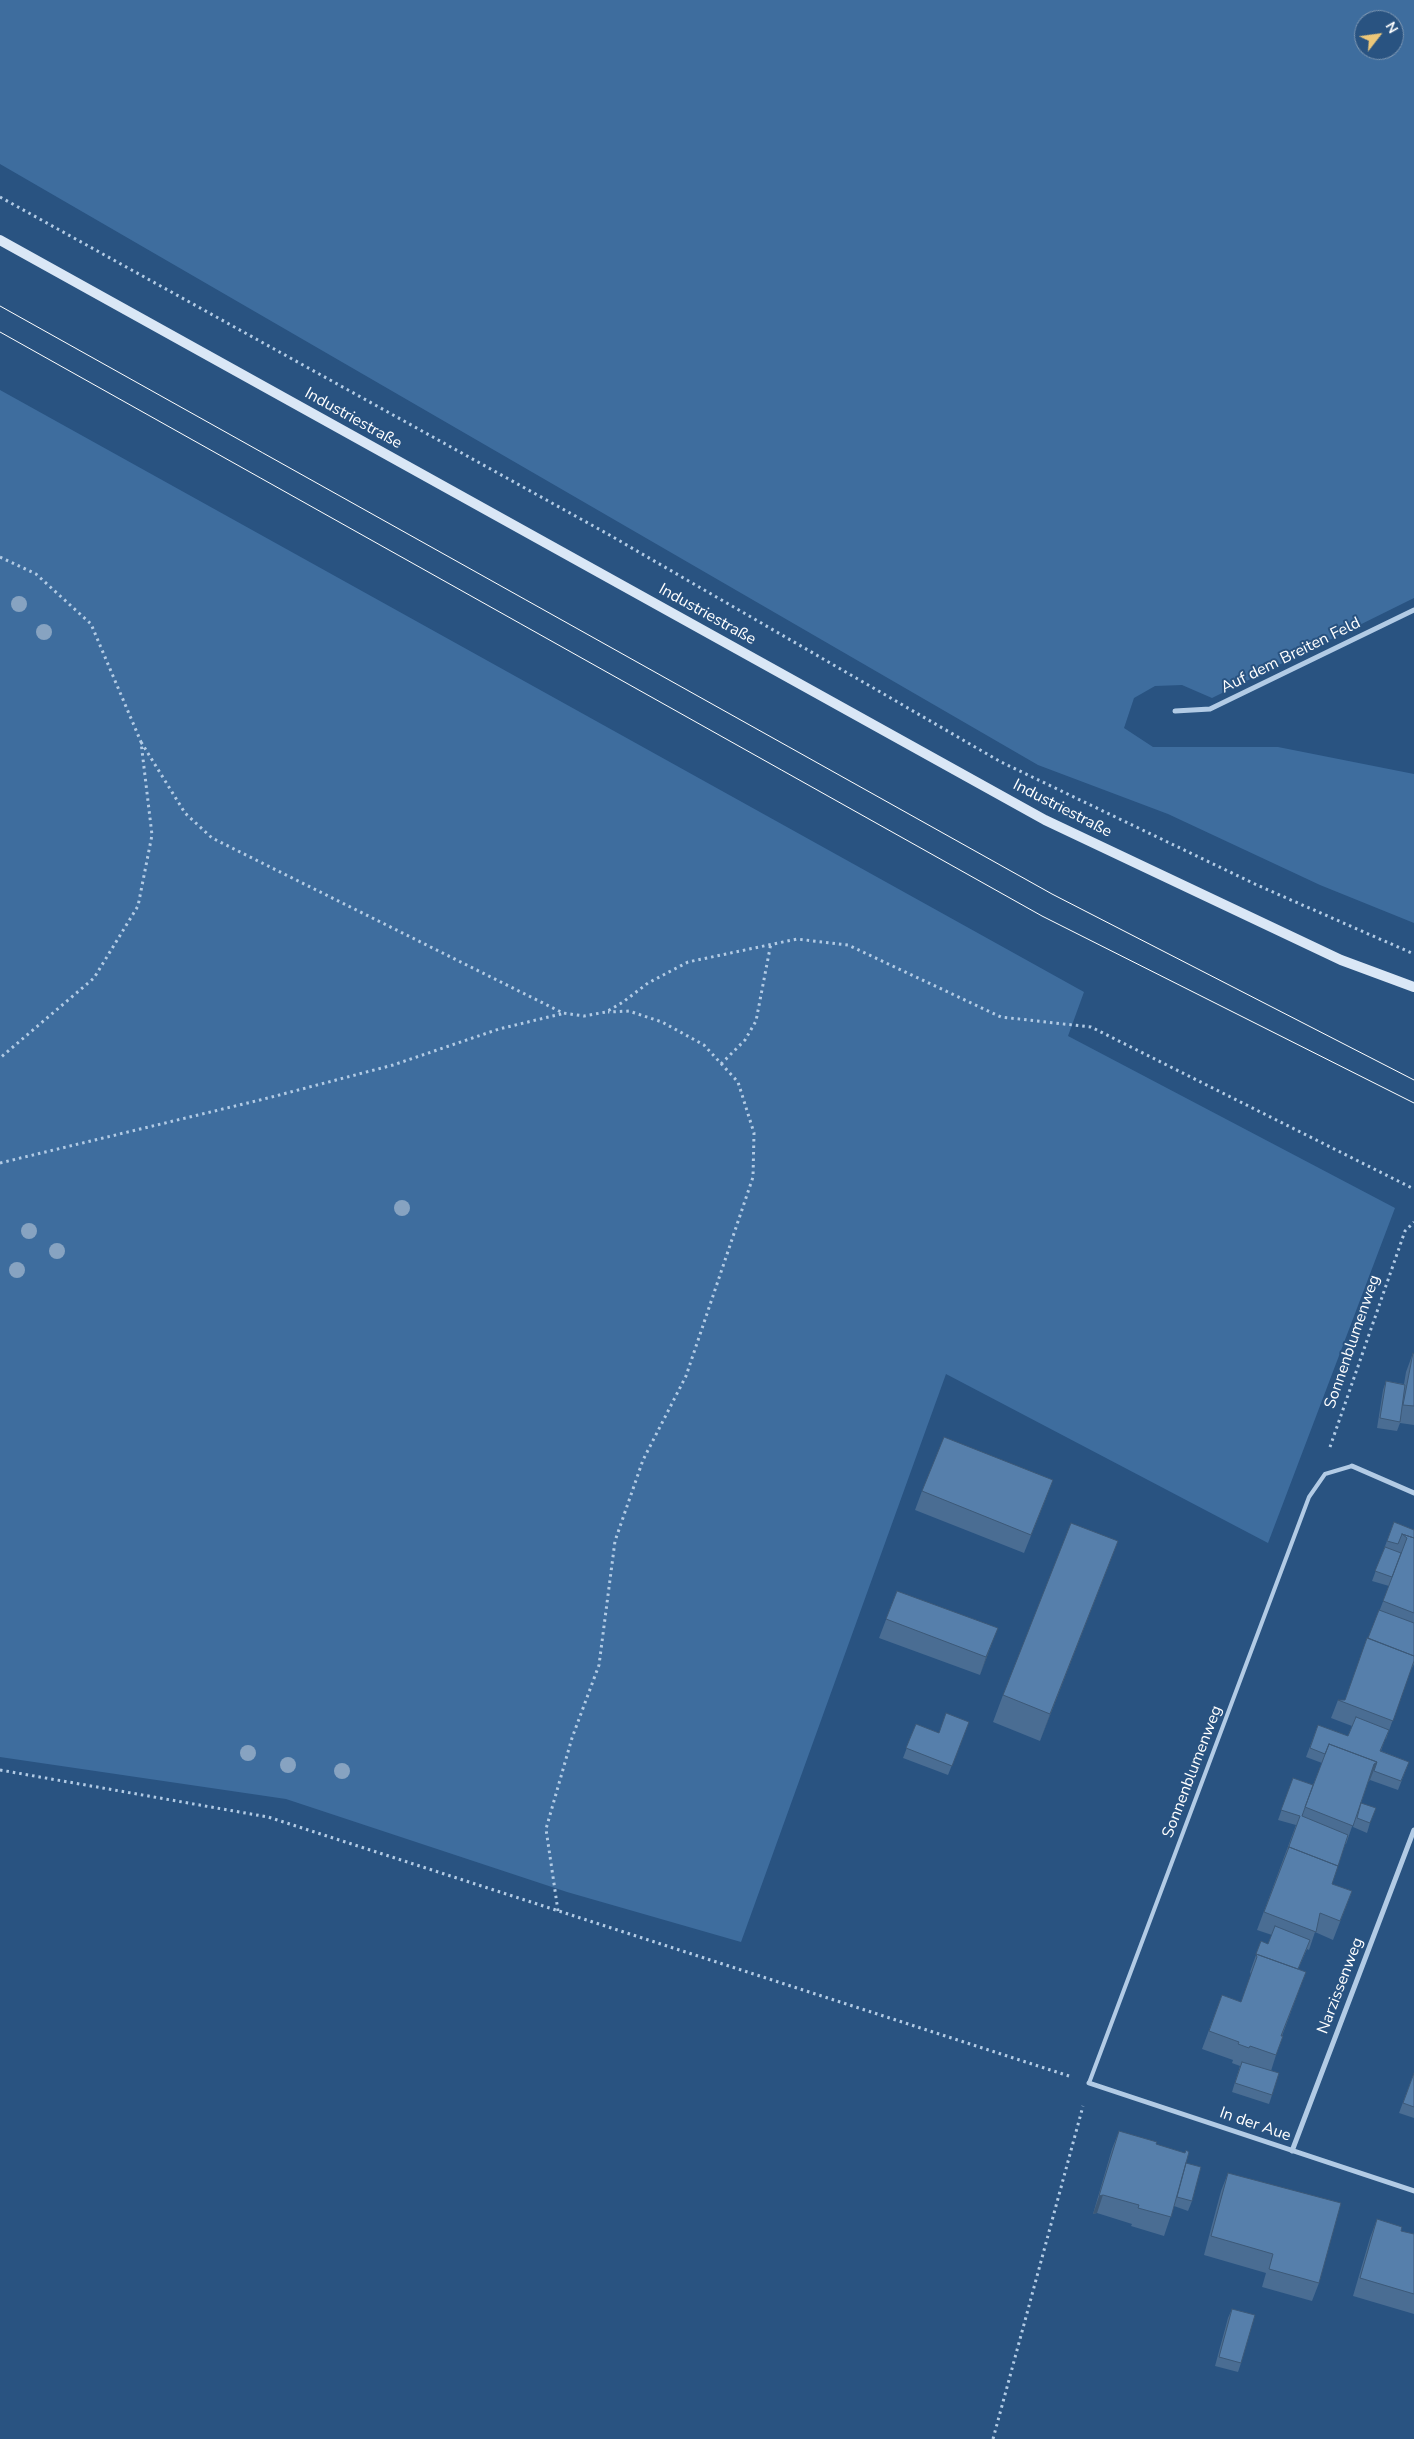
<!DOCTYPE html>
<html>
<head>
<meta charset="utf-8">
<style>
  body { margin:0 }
  #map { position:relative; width:1414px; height:2439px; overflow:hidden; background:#295381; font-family:"Nunito Sans",sans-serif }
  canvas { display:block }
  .north { position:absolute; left:1354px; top:10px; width:50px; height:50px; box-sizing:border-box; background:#295381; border:1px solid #7f98b3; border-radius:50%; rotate:60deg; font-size:14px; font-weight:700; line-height:20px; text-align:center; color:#fff }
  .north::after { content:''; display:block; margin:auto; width:18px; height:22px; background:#ecc779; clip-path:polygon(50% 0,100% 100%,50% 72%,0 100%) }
</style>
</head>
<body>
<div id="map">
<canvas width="1414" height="2439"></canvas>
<div class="north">N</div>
</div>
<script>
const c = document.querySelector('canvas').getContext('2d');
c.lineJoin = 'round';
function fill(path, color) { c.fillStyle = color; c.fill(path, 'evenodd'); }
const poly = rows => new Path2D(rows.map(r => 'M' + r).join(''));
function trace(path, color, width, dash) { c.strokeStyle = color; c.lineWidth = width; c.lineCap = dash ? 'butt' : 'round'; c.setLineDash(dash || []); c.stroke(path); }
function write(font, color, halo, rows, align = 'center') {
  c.font = font + ' "Nunito Sans",sans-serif'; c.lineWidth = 4; c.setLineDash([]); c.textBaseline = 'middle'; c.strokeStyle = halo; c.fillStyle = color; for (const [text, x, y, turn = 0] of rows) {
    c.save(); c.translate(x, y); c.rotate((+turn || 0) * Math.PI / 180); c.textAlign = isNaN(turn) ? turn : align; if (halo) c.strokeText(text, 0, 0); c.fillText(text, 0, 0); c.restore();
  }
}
fill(poly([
  [0,0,1414,0,1414,598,1212,698,1182,685,1155,686,1134,698,1124,728,1153,747,1278,747,1414,774,1414,923,1320,885,1168,814,1038,765,0,164],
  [1364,20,1394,20,1394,50,1364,50],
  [0,390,1084,992,1068,1036,1395,1208,1268,1543,946,1374,741,1942,567,1892,286,1799,0,1757]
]), '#3e6d9e');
trace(poly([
  [0,197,606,533,1001,762,1257,885,1414,954],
  [0,557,36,574,91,624,141,742,152,835,138,906,94,978,0,1058],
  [141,742,185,813,212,838,563,1013,584,1016,606,1012,623,1002,648,983,688,962,797,939,848,945,1001,1017,1091,1027,1414,1189],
  [721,1064,745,1040,756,1021,771,943],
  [0,1163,264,1099,393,1065,499,1029,565,1013],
  [1330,1447,1405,1231,1414,1222],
  [0,1770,268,1817,1069,2076],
  [558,1911,546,1829,572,1738,599,1665,615,1541,643,1460,686,1376,753,1177,754,1133,738,1082,704,1045,662,1022,629,1011,608,1012],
  [993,2439,1083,2106]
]), '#b2cbe5', 3, [2.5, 4]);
trace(poly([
  [1089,2083,1309,1497,1325,1474,1352,1466]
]), '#b2cbe5', 4);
trace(poly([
  [1175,711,1210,709,1414,610],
  [1352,1466,1414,1493],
  [1089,2083,1414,2191],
  [1292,2151,1414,1830]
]), '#b2cbe5', 5);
trace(poly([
  [0,240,1045,820,1341,960,1414,987]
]), '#dae7f6', 10);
trace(poly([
  [0,306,1052,894,1414,1080],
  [0,332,1042,916,1414,1103]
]), '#fff', 1);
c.fillStyle = '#87a3c1';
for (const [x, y] of [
  [19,604],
  [44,632],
  [402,1208],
  [29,1231],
  [57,1251],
  [17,1270],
  [248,1753],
  [288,1765],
  [342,1771]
]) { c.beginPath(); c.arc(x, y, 8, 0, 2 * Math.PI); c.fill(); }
fill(poly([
  [1413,1353,1414,1354,1414,1425,1400,1423,1397,1431,1377,1428,1383,1390,1386,1381,1404,1384,1406,1372],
  [922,1491,1046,1498,1024,1553,915,1510],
  [1394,1522,1414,1530,1414,1664,1409,1674,1386,1739,1385,1739,1381,1751,1409,1762,1398,1790,1370,1780,1368,1782,1361,1803,1370,1823,1367,1833,1353,1827,1355,1818,1346,1844,1345,1844,1332,1884,1352,1891,1333,1940,1315,1932,1309,1950,1307,1949,1298,1969,1299,1990,1282,2036,1276,2055,1271,2071,1272,2095,1269,2104,1232,2092,1240,2066,1232,2063,1233,2060,1202,2049,1222,1995,1241,2002,1251,1975,1250,1972,1261,1941,1268,1944,1272,1935,1257,1930,1296,1825,1278,1820,1293,1778,1313,1785,1322,1763,1306,1757,1318,1725,1348,1736,1352,1726,1331,1718,1338,1700,1345,1700,1389,1586,1372,1581],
  [1118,1541,1040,1741,993,1722,1003,1695],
  [897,1591,991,1646,980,1675,879,1638],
  [969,1722,948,1775,903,1758,916,1724,939,1733],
  [1414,2073,1414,2118,1399,2113],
  [1119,2131,1156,2144,1186,2163,1192,2201,1188,2211,1174,2206,1164,2236,1131,2226,1132,2224,1097,2213,1093,2214,1112,2149],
  [1228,2173,1319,2283,1312,2301,1262,2287,1266,2273,1204,2255,1221,2191],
  [1377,2219,1401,2231,1414,2234,1414,2314,1353,2296,1370,2238],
  [1232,2309,1241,2363,1238,2372,1215,2366,1228,2318]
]), '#4a6d93');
fill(poly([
  [1118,1541,1108,1567,1040,1741,1050,1714],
  [998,1628,991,1646,980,1675,986,1657],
  [1377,1762,1370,1780,1368,1782,1374,1764],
  [1103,2195,1097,2213,1093,2214,1099,2196]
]), '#3c5978');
const building = poly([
  [1413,1353,1414,1354,1414,1406,1403,1405,1413,1353],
  [1386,1381,1405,1385,1400,1422,1380,1418,1386,1381],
  [944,1437,1053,1480,1031,1535,922,1491,944,1437],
  [1394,1522,1414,1530,1414,1538,1402,1534,1398,1544,1387,1541,1394,1522],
  [1071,1523,1118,1541,1050,1714,1003,1695,1071,1523],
  [1402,1534,1414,1538,1414,1613,1383,1601,1407,1538,1402,1534],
  [1385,1547,1401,1553,1392,1577,1375,1571,1385,1547],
  [897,1591,998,1628,986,1657,886,1619,897,1591],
  [1379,1610,1414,1623,1414,1656,1368,1638,1379,1610],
  [1367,1638,1414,1656,1414,1661,1393,1721,1338,1700,1345,1700,1367,1638],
  [946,1713,969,1722,952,1766,906,1748,916,1724,939,1733,946,1713],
  [1356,1717,1389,1730,1380,1751,1409,1762,1401,1781,1374,1771,1377,1762,1329,1744,1325,1754,1310,1748,1318,1725,1348,1736,1356,1717],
  [1329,1744,1377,1762,1374,1764,1353,1826,1305,1807,1329,1744],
  [1293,1778,1313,1785,1302,1816,1348,1835,1338,1866,1289,1847,1288,1849,1300,1816,1281,1810,1293,1778],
  [1361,1803,1376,1808,1370,1823,1357,1818,1361,1803],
  [1289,1847,1338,1866,1332,1884,1352,1891,1340,1921,1320,1913,1316,1932,1264,1912,1289,1847],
  [1275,1926,1310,1940,1298,1969,1256,1954,1261,1941,1268,1944,1275,1926],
  [1256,1954,1306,1972,1281,2036,1283,2036,1276,2055,1250,2046,1249,2048,1238,2044,1239,2042,1209,2031,1222,1995,1241,2002,1257,1957,1256,1954],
  [1242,2062,1279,2073,1272,2095,1235,2083,1242,2062],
  [1414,2073,1414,2107,1403,2103,1414,2073],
  [1119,2131,1157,2142,1156,2144,1185,2153,1186,2150,1189,2152,1171,2217,1138,2208,1139,2205,1103,2195,1099,2196,1119,2131],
  [1186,2163,1201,2167,1192,2201,1177,2197,1186,2163],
  [1228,2173,1341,2203,1319,2283,1269,2269,1273,2254,1211,2236,1228,2173],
  [1377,2219,1402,2227,1401,2231,1414,2234,1414,2294,1360,2278,1377,2219],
  [1232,2309,1255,2315,1241,2363,1219,2357,1232,2309]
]);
fill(building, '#567fab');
trace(building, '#3c5978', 1);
write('16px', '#fff', '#295381', [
  ["Industriestraße",353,419,29],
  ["Industriestraße",707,615,29],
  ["Auf dem Breiten Feld",1291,656,-26],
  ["Industriestraße",1062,809,27],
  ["Sonnenblumenweg",1353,1342,-71],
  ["Sonnenblumenweg",1193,1772,-69],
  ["Narzissenweg",1341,1986,-69],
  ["In der Aue",1255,2125,19]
]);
</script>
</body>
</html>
